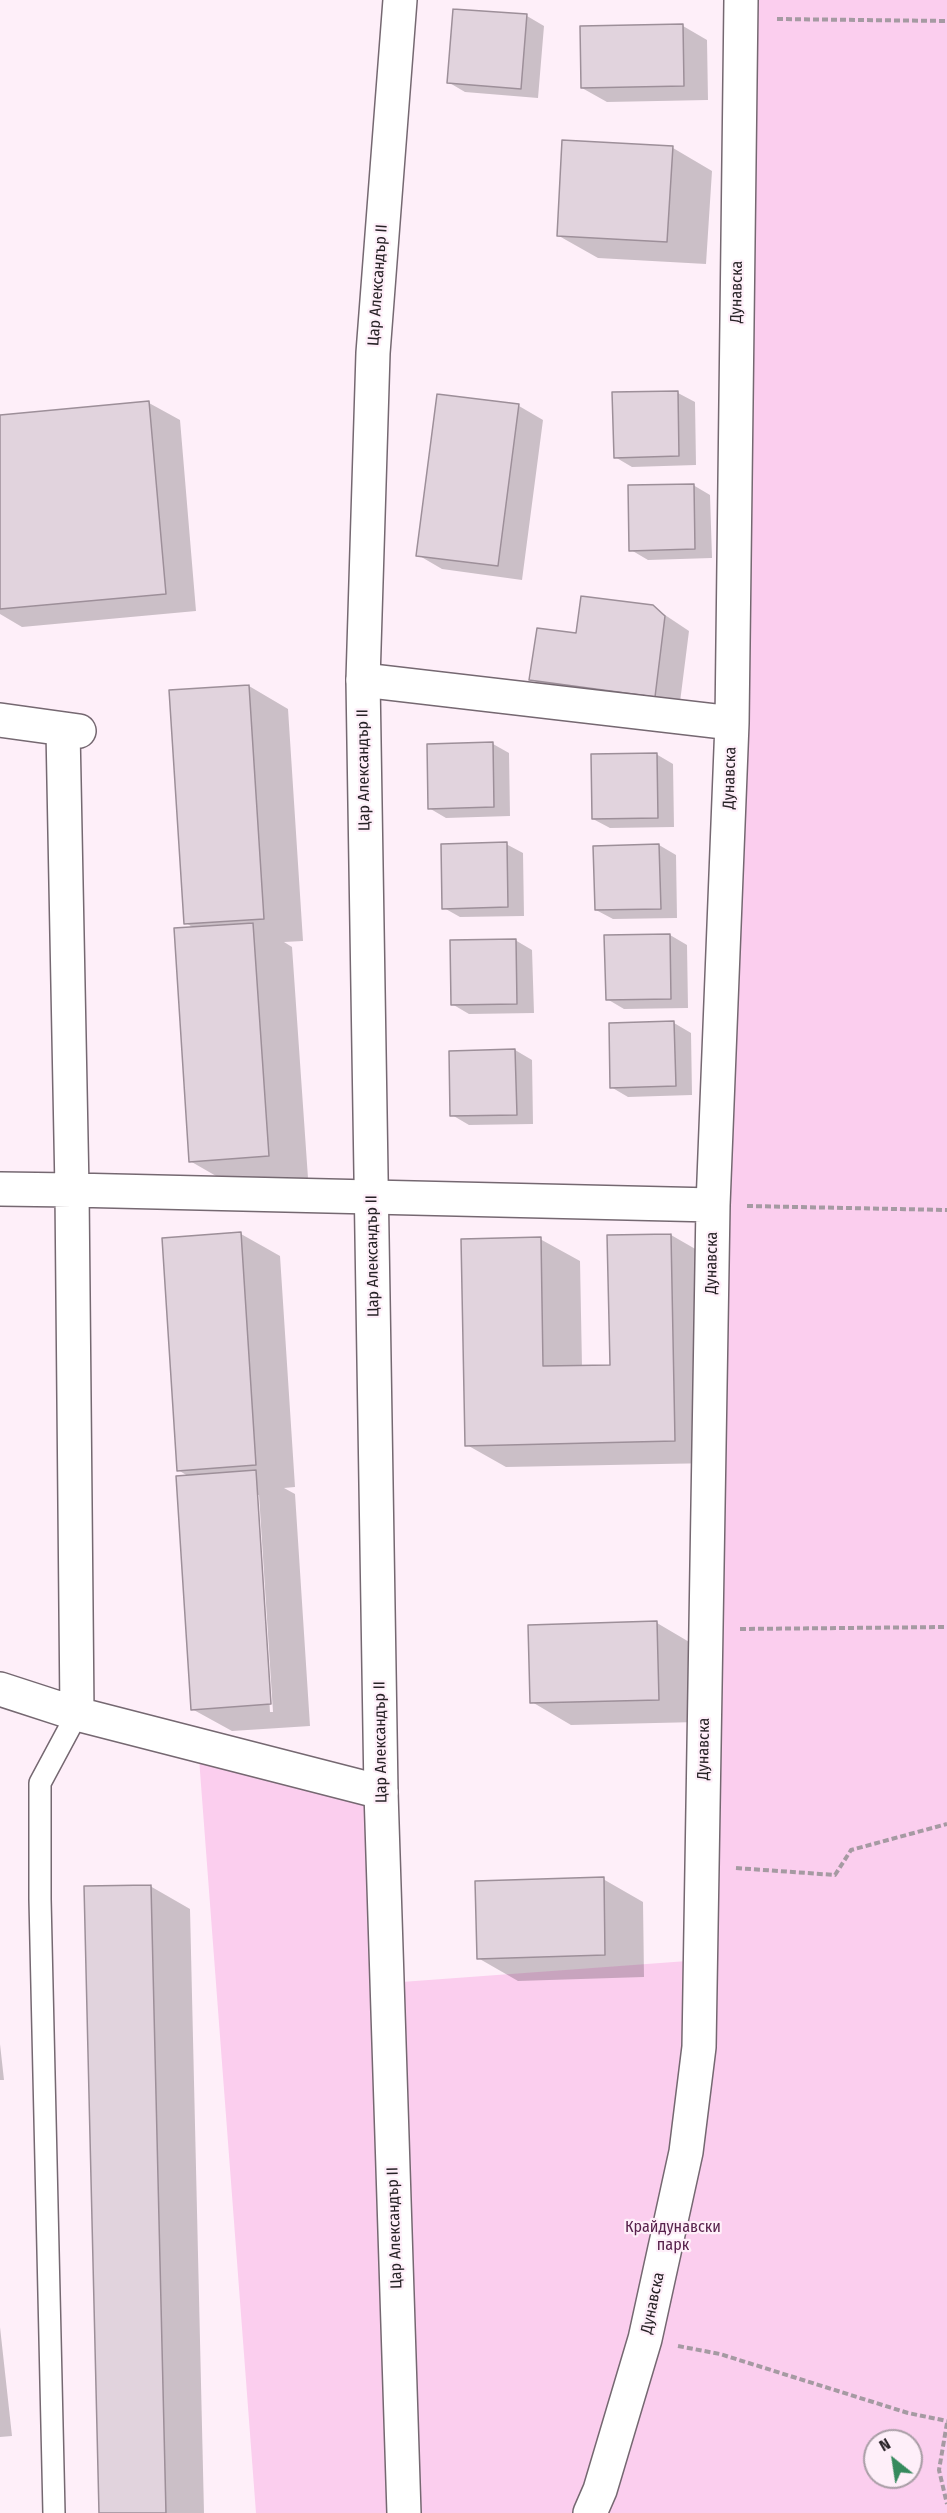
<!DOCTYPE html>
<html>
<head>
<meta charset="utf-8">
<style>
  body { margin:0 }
  #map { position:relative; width:947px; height:2513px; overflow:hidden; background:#feeff9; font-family:"Fira Sans Condensed",sans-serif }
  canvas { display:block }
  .north { position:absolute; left:863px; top:2429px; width:60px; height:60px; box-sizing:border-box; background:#feeff9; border:2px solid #a89da5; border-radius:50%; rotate:330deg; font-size:16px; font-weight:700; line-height:24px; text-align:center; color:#272226 }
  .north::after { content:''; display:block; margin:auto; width:21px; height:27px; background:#368a5d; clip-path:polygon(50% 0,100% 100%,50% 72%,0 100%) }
</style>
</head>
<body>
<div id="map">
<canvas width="947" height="2513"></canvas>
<div class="north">N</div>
</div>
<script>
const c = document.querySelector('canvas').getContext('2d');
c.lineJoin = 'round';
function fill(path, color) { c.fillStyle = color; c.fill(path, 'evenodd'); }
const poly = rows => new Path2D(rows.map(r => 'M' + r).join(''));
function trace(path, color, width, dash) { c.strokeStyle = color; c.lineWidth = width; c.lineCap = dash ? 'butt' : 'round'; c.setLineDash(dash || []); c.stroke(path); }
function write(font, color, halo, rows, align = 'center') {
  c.font = font + ' "Fira Sans Condensed",sans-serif'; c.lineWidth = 4.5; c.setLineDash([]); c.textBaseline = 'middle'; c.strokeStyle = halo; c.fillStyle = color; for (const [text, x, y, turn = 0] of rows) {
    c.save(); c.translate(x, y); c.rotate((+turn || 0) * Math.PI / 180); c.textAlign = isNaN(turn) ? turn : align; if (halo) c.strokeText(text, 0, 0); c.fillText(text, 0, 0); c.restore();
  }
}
fill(poly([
  [741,0,947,0,947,2513,256,2513,198,1745,381,1792,388,1983,701,1960],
  [875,2441,911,2441,911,2477,875,2477]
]), '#fbceee');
fill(poly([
  [527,16,544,26,538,98,465,92,448,82],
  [683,26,707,40,708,100,607,102,582,88],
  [673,148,712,171,706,264,598,258,559,236],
  [678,393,695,402,696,465,632,467,615,457],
  [438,395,519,406,543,420,522,580,442,569,418,555],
  [149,403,180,420,196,611,22,627,0,614,0,416],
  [693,485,710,495,712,558,648,560,631,550],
  [653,607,689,631,679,710,556,693,531,679,578,635],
  [249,686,288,709,303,941,284,942,292,947,308,1178,230,1184,190,1161,194,928,186,923],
  [493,744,509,753,510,816,446,818,429,808],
  [656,754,673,764,674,827,610,828,593,819],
  [506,844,523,853,524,916,460,917,444,908],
  [659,845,676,855,677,918,613,919,596,910],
  [670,935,687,945,688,1008,624,1009,607,999,606,936],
  [515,940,532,950,534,1013,469,1014,452,1004],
  [674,1023,691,1033,692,1095,628,1097,611,1087],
  [515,1050,532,1060,533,1124,469,1125,452,1115],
  [241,1234,280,1256,295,1487,284,1488,295,1494,310,1726,232,1731,192,1709,188,1476,178,1470],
  [256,1495,259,1495,273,1712,270,1712],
  [671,1235,711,1258,714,1463,506,1467,467,1445,540,1239,580,1261,582,1367,611,1366,609,1236],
  [657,1623,696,1646,698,1722,571,1725,532,1702],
  [603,1879,643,1902,644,1977,518,1981,478,1958],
  [150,1886,190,1909,204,2513,101,2513],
  [0,2044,4,2080,0,2080],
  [0,2327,12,2436,0,2437]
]), '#0003');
const building = poly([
  [453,9,527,14,521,89,447,83,453,9],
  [683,24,684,86,581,88,580,26,683,24],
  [562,140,673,146,667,242,557,236,562,140],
  [678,391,679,456,614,458,612,392,678,391],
  [437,394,519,404,498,566,416,556,437,394],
  [149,401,166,594,0,609,0,415,149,401],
  [694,484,695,549,629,551,628,485,694,484],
  [581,596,653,605,665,616,655,697,529,680,537,628,576,633,581,596],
  [249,685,264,919,184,924,169,690,249,685],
  [493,742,494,807,428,809,427,744,493,742],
  [657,753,658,818,592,819,591,754,657,753],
  [507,842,508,907,442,909,441,844,507,842],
  [659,844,661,909,595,910,593,846,659,844],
  [253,923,269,1156,189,1162,174,928,253,923],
  [670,934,671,999,606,1000,604,935,670,934],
  [516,939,517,1004,451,1005,450,940,516,939],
  [674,1021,676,1086,610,1088,609,1023,674,1021],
  [515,1049,517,1115,450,1116,449,1051,515,1049],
  [241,1232,256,1465,177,1471,162,1238,241,1232],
  [671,1234,675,1441,465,1446,461,1239,541,1237,543,1366,610,1365,607,1235,671,1234],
  [256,1470,271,1704,191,1710,176,1476,256,1470],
  [657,1621,659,1700,530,1703,528,1625,657,1621],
  [604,1877,605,1955,477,1959,475,1881,604,1877],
  [151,1885,166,2513,99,2513,84,1886,151,1885]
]);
fill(building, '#e1d3dd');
trace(building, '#9d8f99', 1.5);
const service = poly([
  [54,2513,40,1899,40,1783,77,1714]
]);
const minor = poly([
  [363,680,732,723],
  [0,720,79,731],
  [63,730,72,1190,713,1205],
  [0,1189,72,1190,77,1714],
  [0,1689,77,1714,381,1792],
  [590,2513,600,2490,645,2339,686,2152,699,2047,713,1205,732,723,741,0]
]);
const tertiary = poly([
  [400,0,373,353,363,680,381,1792,404,2513]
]);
trace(service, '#756871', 24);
trace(minor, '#756871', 36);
trace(tertiary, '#756871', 36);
trace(poly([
  [777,19,947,21],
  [747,1206,947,1210],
  [740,1629,947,1627],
  [736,1868,835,1875,851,1850,947,1824],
  [678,2346,720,2354,908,2413,947,2421],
  [947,2423,939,2470,947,2504]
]), '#a59aa2', 4, [6, 3]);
trace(service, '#fff', 21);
trace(minor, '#fff', 33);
trace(tertiary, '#fff', 33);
write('16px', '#272226', '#feeff9', [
  ["Цар Александър II",378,285,-86],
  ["Дунавска",737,292,-89],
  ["Цар Александър II",364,770,-91],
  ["Дунавска",730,778,-88],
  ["Цар Александър II",373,1256,-91],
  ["Дунавска",712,1263,-89],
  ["Цар Александър II",381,1742,-91],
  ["Дунавска",704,1749,-89],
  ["Цар Александър II",395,2228,-92],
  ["Дунавска",653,2303,-78]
]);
write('16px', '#57214b', '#feeff9', [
  ["Крайдунавски",673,2228],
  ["парк",673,2246]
]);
</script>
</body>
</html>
